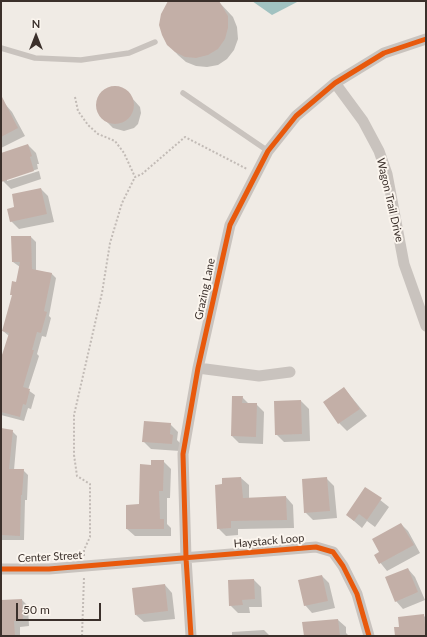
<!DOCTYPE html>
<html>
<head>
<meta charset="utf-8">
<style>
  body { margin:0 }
  #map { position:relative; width:427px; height:637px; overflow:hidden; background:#f0ebe5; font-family:Lato,sans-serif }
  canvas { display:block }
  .frame { position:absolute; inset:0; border:2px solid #3b302b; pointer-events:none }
  .north { position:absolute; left:16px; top:16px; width:40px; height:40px; -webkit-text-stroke:3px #fbf5ee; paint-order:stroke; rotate:0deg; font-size:11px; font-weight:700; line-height:16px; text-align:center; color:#3b302b }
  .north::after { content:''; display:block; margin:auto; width:14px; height:18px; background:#3b302b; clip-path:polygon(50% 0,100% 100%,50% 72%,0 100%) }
  .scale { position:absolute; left:16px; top:603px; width:85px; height:18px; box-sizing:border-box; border:2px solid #3b302b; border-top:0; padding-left:5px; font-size:12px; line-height:14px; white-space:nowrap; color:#3b302b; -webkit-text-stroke:3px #fbf5ee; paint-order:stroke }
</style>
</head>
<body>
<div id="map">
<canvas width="427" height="637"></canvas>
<div class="frame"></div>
<div class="north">N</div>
<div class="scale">50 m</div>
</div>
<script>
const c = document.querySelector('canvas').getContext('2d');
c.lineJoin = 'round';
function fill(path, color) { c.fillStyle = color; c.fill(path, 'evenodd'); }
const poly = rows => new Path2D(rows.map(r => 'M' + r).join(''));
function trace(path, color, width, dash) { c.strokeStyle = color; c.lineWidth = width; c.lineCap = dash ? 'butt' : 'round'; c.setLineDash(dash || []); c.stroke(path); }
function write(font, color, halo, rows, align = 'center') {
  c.font = font + ' Lato,sans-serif'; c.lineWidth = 4; c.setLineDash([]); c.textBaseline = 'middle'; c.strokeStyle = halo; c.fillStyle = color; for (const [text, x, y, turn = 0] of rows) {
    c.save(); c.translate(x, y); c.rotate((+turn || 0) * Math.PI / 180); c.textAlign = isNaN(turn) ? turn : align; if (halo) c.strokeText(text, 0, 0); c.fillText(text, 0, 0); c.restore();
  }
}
fill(poly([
  [252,1,299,1,272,15]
]), '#a1c2c1');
fill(poly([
  [170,1,218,1,233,17,237,27,238,39,234,50,227,59,218,65,207,67,196,66,186,62,178,55,168,44],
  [111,88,124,89,140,107,141,113,138,124,134,128,124,131,113,128,101,116,97,106,101,94],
  [5,104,12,112,25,136,1,148,1,106],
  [28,145,36,153,39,164,37,164,38,169,7,179,7,181,39,171,41,179,11,189,3,181,1,154],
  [41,189,48,196,54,222,19,229,11,221,16,208],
  [12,237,31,237,36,242,36,271,51,273,56,278,49,316,51,318,46,337,42,336,37,354,39,356,28,390,35,395,31,409,28,408,24,421,1,415,1,361,9,336,3,331,13,296,11,294,17,283,20,267,13,262],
  [344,388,367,416,347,431,339,423],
  [242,397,249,404,256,404,264,412,263,444,239,443,232,436],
  [301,401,309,409,310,441,284,442,276,434,275,402],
  [170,424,178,432,177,440,180,443,180,451,151,449,143,441],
  [1,429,12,431,17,436,14,470,23,470,28,475,27,500,25,500,24,540,1,540],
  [163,461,171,469,170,498,167,498,167,524,171,528,171,536,135,536,127,529,140,505,152,466],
  [241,478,249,485,249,499,286,497,293,505,294,528,238,529,238,535,226,536,218,528,223,485],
  [326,478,334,486,337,518,313,520,305,512],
  [365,488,389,507,375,527,367,521,362,528,347,515],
  [401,524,408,531,420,553,387,571,375,556,380,553],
  [408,569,415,577,425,600,403,609,396,601],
  [322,576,329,583,335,608,312,613,305,605],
  [254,580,261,587,262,607,249,607,250,613,238,613,230,605],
  [165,585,172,593,175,619,144,622,136,615],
  [22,600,28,606,29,626,20,627,20,636,1,636,1,601],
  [423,615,426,618,426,636,396,636,395,628,400,628],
  [338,620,346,627,346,633,349,636,305,636],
  [264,630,270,636,232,636,232,632]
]), '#0003');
fill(poly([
  [168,1,219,1,228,16,228,28,225,39,218,49,208,55,196,58,185,57,175,52,167,45,162,35,159,25,161,14],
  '96 105a19 19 0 1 1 38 0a19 19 0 1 1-38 0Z',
  [1,95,18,128,1,137],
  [28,144,32,156,30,157,34,171,1,182,1,153],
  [41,188,47,214,10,222,7,209,14,207,12,194],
  [11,236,31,236,32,269,52,273,44,311,47,312,41,333,37,332,32,350,34,350,23,387,30,389,26,405,23,404,20,417,1,412,1,358,9,333,2,331,12,295,10,295,12,281,16,282,20,262,12,262],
  [344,387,360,409,338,424,323,402],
  [232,396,243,396,242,403,257,403,256,437,231,436],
  [301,400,302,434,275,435,274,401],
  [144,421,171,423,170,434,173,435,172,444,142,442],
  [1,428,13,430,9,469,24,469,22,495,21,495,20,536,1,535],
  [151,460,164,460,163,491,159,491,160,519,164,519,164,529,126,529,126,505,139,504,140,464,151,465],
  [241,477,243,498,286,496,287,520,231,521,231,528,217,529,215,485,222,484,222,478],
  [327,477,330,511,304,513,302,479],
  [365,487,382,498,367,520,359,514,354,521,346,515],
  [401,523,414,545,379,564,374,555,379,552,372,539],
  [408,568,418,592,395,602,385,577],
  [322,575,328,601,304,606,298,580],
  [254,579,255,599,242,600,243,605,229,606,228,580],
  [165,584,168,611,135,615,132,588],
  [22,599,23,620,14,621,15,636,1,636,1,600],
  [424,614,426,635,395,636,394,627,399,627,398,617],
  [338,619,340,636,304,636,302,622]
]), '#c3afa7');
trace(poly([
  [75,97,78,111,88,125,98,134,115,141,124,153,135,177,142,174,185,137,247,169],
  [84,556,84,550,90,537,90,484,77,476,74,455,74,415,102,293,110,243,122,203,135,177],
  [82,636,84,577]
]), '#c2bbb6', 2, [2, 2]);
trace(poly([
  [1,48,35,58,81,60,129,53,155,42],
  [183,93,268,151]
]), '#c9c3be', 5.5);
trace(poly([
  [335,83,363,121,379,151,387,174,404,264,426,326],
  [198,368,259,376,290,372],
  [1,569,49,569,316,547,333,552,343,566,357,594,369,636],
  [191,636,186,558,183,454,198,368,230,225,268,151,296,116,335,83,384,53,426,39]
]), '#c9c3be', 11);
trace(poly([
  [1,569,49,569,316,547,333,552,343,566,357,594,369,636],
  [191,636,186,558,183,454,198,368,230,225,268,151,296,116,335,83,384,53,426,39]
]), '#e8590c', 5);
write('11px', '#3b302b', '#fbf5ee', [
  ["Wagon Trail Drive",390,200,77],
  ["Grazing Lane",205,289,-78],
  ["Haystack Loop",269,541,-5],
  ["Center Street",50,557,-3]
]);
</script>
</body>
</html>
